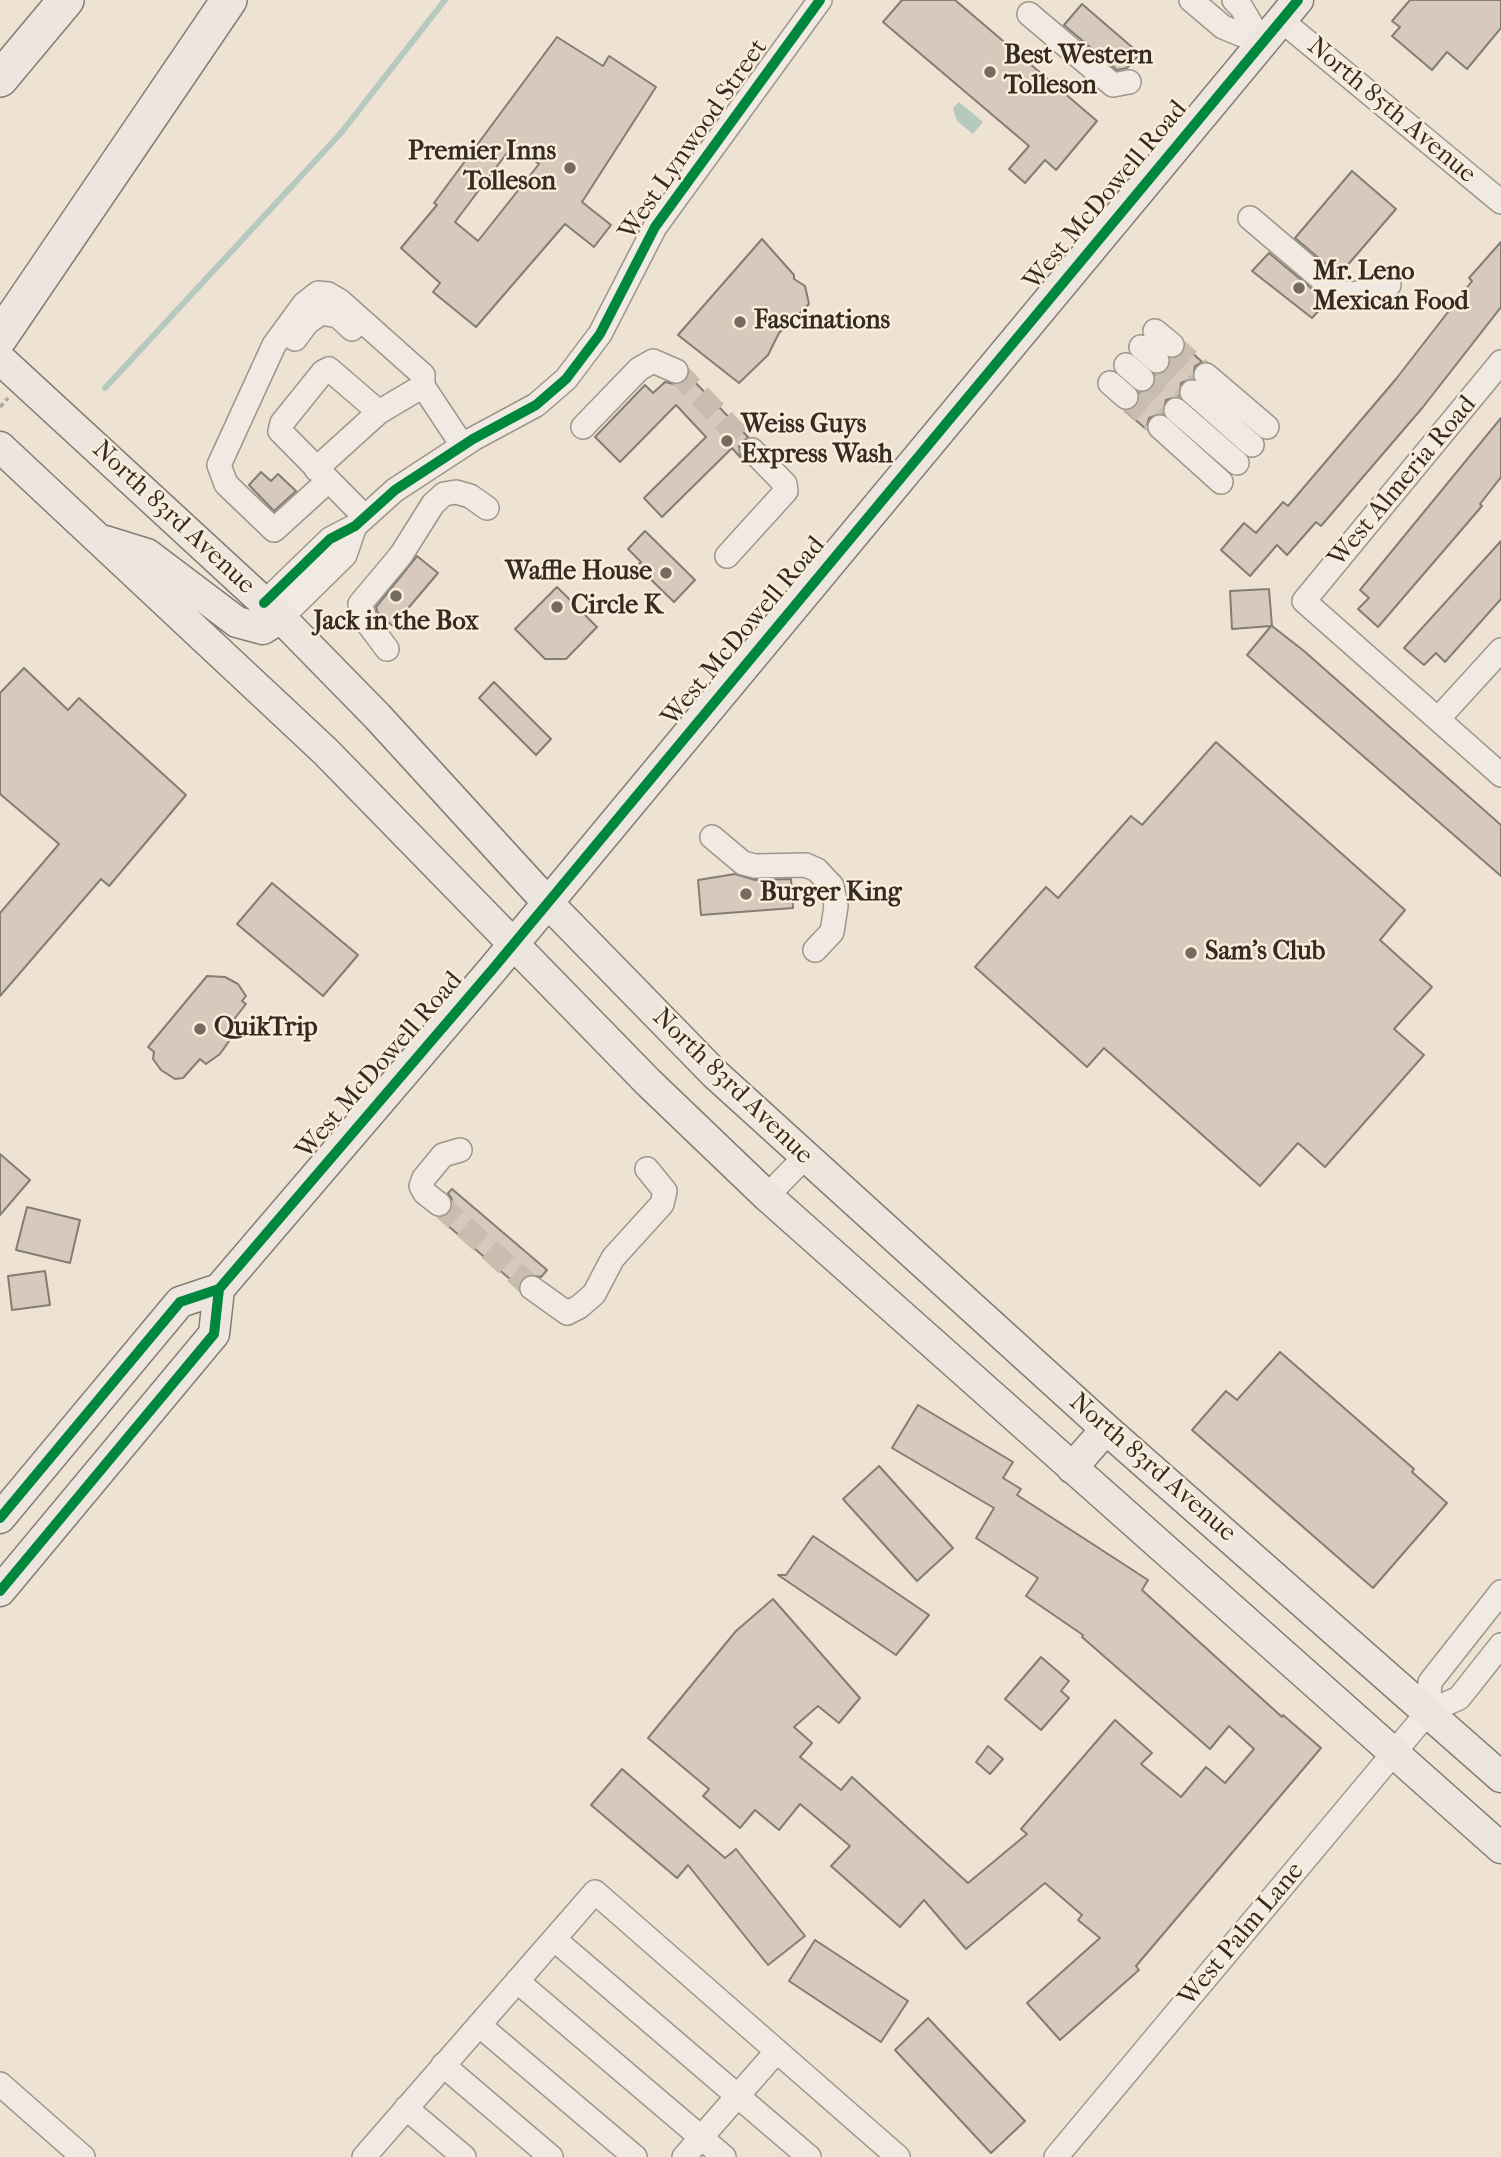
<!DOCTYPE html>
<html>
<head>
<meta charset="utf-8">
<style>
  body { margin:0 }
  canvas { display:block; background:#eee2d2 }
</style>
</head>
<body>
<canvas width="1501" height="2157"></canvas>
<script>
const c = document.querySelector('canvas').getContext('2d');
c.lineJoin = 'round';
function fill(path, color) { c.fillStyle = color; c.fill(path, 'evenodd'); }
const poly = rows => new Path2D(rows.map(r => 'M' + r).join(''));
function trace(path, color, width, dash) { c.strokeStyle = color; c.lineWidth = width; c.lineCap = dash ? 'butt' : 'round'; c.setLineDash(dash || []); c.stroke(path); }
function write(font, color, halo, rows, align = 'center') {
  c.font = font + ' "IM FELL French Canon",serif'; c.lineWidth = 5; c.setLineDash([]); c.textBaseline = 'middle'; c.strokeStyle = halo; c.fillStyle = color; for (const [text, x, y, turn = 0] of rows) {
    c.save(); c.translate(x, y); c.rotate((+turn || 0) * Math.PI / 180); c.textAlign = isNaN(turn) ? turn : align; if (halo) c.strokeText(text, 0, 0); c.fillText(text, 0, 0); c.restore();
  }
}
fill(poly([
  [959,102,983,122,973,134,957,121,953,108]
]), '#b6c9bf');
trace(poly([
  [105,388,341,133,445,0]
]), '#b6c9bf', 6);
const building = poly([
  [902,0,955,0,1097,121,1056,170,1045,160,1025,183,1009,169,1029,146,883,22,902,0],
  [1410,0,1501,0,1501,28,1467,69,1447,52,1432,70,1392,36,1400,27,1392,21,1410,0],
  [1082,4,1140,54,1127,68,1117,70,1064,25,1082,4],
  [557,37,603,66,609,56,656,87,582,202,611,225,594,247,565,224,476,327,433,292,440,283,401,248,437,205,434,203,557,37],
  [513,145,539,164,478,241,455,222,513,145],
  [1352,171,1396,209,1339,275,1295,238,1352,171],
  [762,239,794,275,794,279,805,286,809,304,779,333,768,355,739,383,678,335,762,239],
  [1501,242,1501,307,1423,407,1321,526,1316,522,1287,555,1277,545,1250,576,1221,550,1244,523,1256,533,1283,502,1288,506,1396,379,1472,281,1469,278,1501,242],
  [1269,253,1324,299,1321,303,1324,305,1312,318,1252,271,1269,253],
  [1186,347,1202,362,1195,366,1193,378,1181,383,1179,396,1166,400,1163,413,1149,418,1146,429,1125,411,1136,407,1139,393,1152,389,1155,375,1167,371,1171,359,1182,354,1186,347],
  [689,376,748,437,739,446,740,457,732,448,662,517,644,498,706,437,676,405,620,462,595,437,645,385,653,393,665,382,678,385,689,376],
  [1501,418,1501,477,1480,504,1482,506,1378,627,1358,609,1369,598,1360,590,1501,418],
  [261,472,271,481,278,474,296,491,274,511,249,485,261,472],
  [645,531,695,580,674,602,637,566,641,562,628,549,645,531],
  [1501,541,1501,599,1445,662,1436,653,1424,665,1404,648,1501,541],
  [417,556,438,573,393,626,378,614,376,607,417,556],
  [557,587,597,627,566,659,545,659,515,629,557,587],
  [1269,589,1272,626,1304,651,1501,825,1501,876,1247,655,1271,626,1232,629,1230,591,1269,589],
  [24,668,68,710,79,698,186,795,109,886,101,879,0,996,0,913,59,844,0,794,0,693,24,668],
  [494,682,551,739,536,755,479,698,494,682],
  [1216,742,1405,910,1380,940,1432,987,1394,1029,1424,1055,1325,1167,1298,1143,1260,1186,1104,1048,1087,1067,975,967,1046,887,1058,898,1131,816,1142,825,1216,742],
  [735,874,755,880,791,879,793,908,701,915,698,880,735,874],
  [272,883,358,955,323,996,237,924,272,883],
  [207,976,225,977,238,984,246,996,242,1001,246,1004,235,1018,236,1031,220,1054,206,1064,200,1059,183,1078,175,1079,161,1070,153,1059,154,1052,148,1047,207,976],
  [0,1154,30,1180,0,1215,0,1154],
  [452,1189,547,1270,541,1277,527,1275,518,1286,439,1218,450,1212,452,1199,448,1193,452,1189],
  [27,1207,80,1220,70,1263,16,1250,27,1207],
  [45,1271,50,1305,12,1310,8,1276,45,1271],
  [1280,1352,1414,1469,1412,1472,1447,1503,1373,1588,1192,1430,1226,1391,1237,1400,1280,1352],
  [918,1405,1013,1462,1003,1478,1021,1489,1017,1495,1148,1580,1142,1590,1282,1717,1283,1715,1321,1748,1136,1966,1139,1970,1060,2040,1027,2003,1100,1938,1078,1920,1082,1915,1045,1883,966,1949,924,1900,900,1927,831,1866,850,1846,800,1804,779,1830,755,1810,740,1828,703,1796,709,1789,648,1738,736,1631,773,1599,860,1698,839,1723,818,1706,794,1727,812,1743,800,1757,841,1790,852,1777,968,1883,1027,1834,1021,1829,1115,1720,1152,1753,1141,1764,1181,1797,1206,1767,1225,1783,1254,1749,1229,1726,1210,1749,1082,1637,1083,1635,1026,1596,1038,1578,976,1538,994,1508,892,1448,918,1405],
  [879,1466,953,1548,917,1581,843,1499,879,1466],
  [813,1536,929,1615,896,1655,778,1575,786,1575,813,1536],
  [1041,1657,1069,1681,1061,1691,1069,1698,1041,1730,1005,1699,1041,1657],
  [988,1746,1003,1759,990,1774,976,1762,988,1746],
  [622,1769,725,1858,736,1849,805,1936,768,1965,688,1865,677,1878,591,1805,622,1769],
  [815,1940,908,2001,881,2042,789,1981,815,1940],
  [928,2018,1025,2121,991,2153,895,2050,928,2018]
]);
fill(building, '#d8c9bd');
trace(building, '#847d74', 2);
trace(poly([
  [1172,345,1206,375],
  [1157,361,1192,392],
  [676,371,752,450],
  [1142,379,1176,410],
  [1126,397,1160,427],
  [439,1204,532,1288]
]), '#c9bdaf', 23, [23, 11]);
const minor = poly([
  [1191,0,1223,27,1262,43],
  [1234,0,1241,7,1262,43],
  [1029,14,1113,85,1129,82],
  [1281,20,1501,202],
  [1250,218,1337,292,1354,294,1389,285],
  [1155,331,1172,345],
  [295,339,307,323,321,313,338,316,352,329],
  [1141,347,1157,361],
  [1501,362,1304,601,1501,775],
  [1126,365,1142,379],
  [1206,375,1267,427],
  [1110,383,1126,397],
  [1192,392,1252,445],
  [1176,410,1237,463],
  [583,427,639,369,653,361,676,371],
  [1160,427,1221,482],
  [316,469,379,412,423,386],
  [328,481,274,530,226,484,219,465,274,345,304,304,318,293,328,294,340,301,423,375,423,386,462,445],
  [365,517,280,431,282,423,323,372,329,369,379,412],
  [727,556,786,491,785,484,752,450],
  [264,603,330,539,355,526,395,490,473,439,536,405,566,379,600,334,655,227,820,0],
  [281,618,345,555,355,526],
  [387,649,366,621,360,604,401,555,433,504,444,494,456,492,470,496,487,508],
  [1438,719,1501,650],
  [712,837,743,863,755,866,806,865,817,870,832,886,836,906,832,932,815,950],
  [767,1196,805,1157],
  [439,1204,425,1193,421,1186,424,1178,443,1155,460,1150],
  [532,1288,567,1313,579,1307,594,1294,613,1258,662,1204,665,1191,647,1169],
  [1428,1712,1430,1682,1501,1592],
  [554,1939,809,2157],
  [517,1981,724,2157],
  [479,2025,635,2157],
  [443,2065,551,2157],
  [0,2084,83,2157],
  [406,2108,464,2157],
  [364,2157,595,1892,898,2157],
  [684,2157,777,2051],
  [1056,2157,1428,1712,1459,1698,1501,1645]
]);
const major = poly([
  [0,359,281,618,377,716,548,903,715,1074,1106,1429,1501,1777],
  [0,447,326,752,648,1082,767,1196,1501,1848],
  [105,541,147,554,237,622,263,629,281,618],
  [1072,1468,1106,1429],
  [0,1518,180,1302,219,1289,492,970,1298,0],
  [0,1591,214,1334,219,1289]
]);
const highway = poly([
  [0,79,66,0],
  [0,337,229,0]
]);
trace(minor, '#9e968c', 26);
trace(major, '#847d74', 33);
trace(highway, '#847d74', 38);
trace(poly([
  [0,407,8,398]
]), '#aea8a2', 3.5, [5, 3.5]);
trace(minor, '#f1eae2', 23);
trace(major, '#ede6de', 30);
trace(highway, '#ede6de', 35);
trace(poly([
  [264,603,330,539,355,526,395,490,473,439,536,405,566,379,600,334,655,227,820,0],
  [0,1518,180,1302,219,1289,492,970,1298,0],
  [0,1591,214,1334,219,1289]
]), '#00873e', 10);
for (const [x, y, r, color] of [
  [990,72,7,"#756b60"],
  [570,168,7,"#756b60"],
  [1299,288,7,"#756b60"],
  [740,322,7,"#756b60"],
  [727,441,7,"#756b60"],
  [666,573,7,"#756b60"],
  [396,596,7,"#756b60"],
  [557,607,7,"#756b60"],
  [746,894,7,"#756b60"],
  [1191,953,7,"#756b60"],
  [200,1029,7,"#756b60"]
]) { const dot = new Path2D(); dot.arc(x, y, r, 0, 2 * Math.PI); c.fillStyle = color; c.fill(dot); trace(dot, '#fbeddb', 2.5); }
write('bold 26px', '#342b22', '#fbeddb', [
  ["Best Western",1004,57],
  ["Tolleson",1004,87],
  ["Premier Inns",556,153,"right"],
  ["Tolleson",556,183,"right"],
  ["Mr. Leno",1313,273],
  ["Mexican Food",1313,303],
  ["Fascinations",754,322],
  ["Weiss Guys",741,426],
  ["Express Wash",741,456],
  ["Waffle House",652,573,"right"],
  ["Circle K",571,607],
  ["Jack in the Box",396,623,"center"],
  ["Burger King",760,894],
  ["Sam's Club",1205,953],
  ["QuikTrip",214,1029]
], 'left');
write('26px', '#342b22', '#fbeddb', [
  ["North 85th Avenue",1391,111,40],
  ["West Lynwood Street",694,140,-55],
  ["West McDowell Road",1106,196,-50],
  ["West Almeria Road",1403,482,-50],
  ["North 83rd Avenue",173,518,43],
  ["West McDowell Road",744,632,-50],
  ["West McDowell Road",380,1066,-49],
  ["North 83rd Avenue",732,1087,44],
  ["North 83rd Avenue",1152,1468,41],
  ["West Palm Lane",1242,1935,-50]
]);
</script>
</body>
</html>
